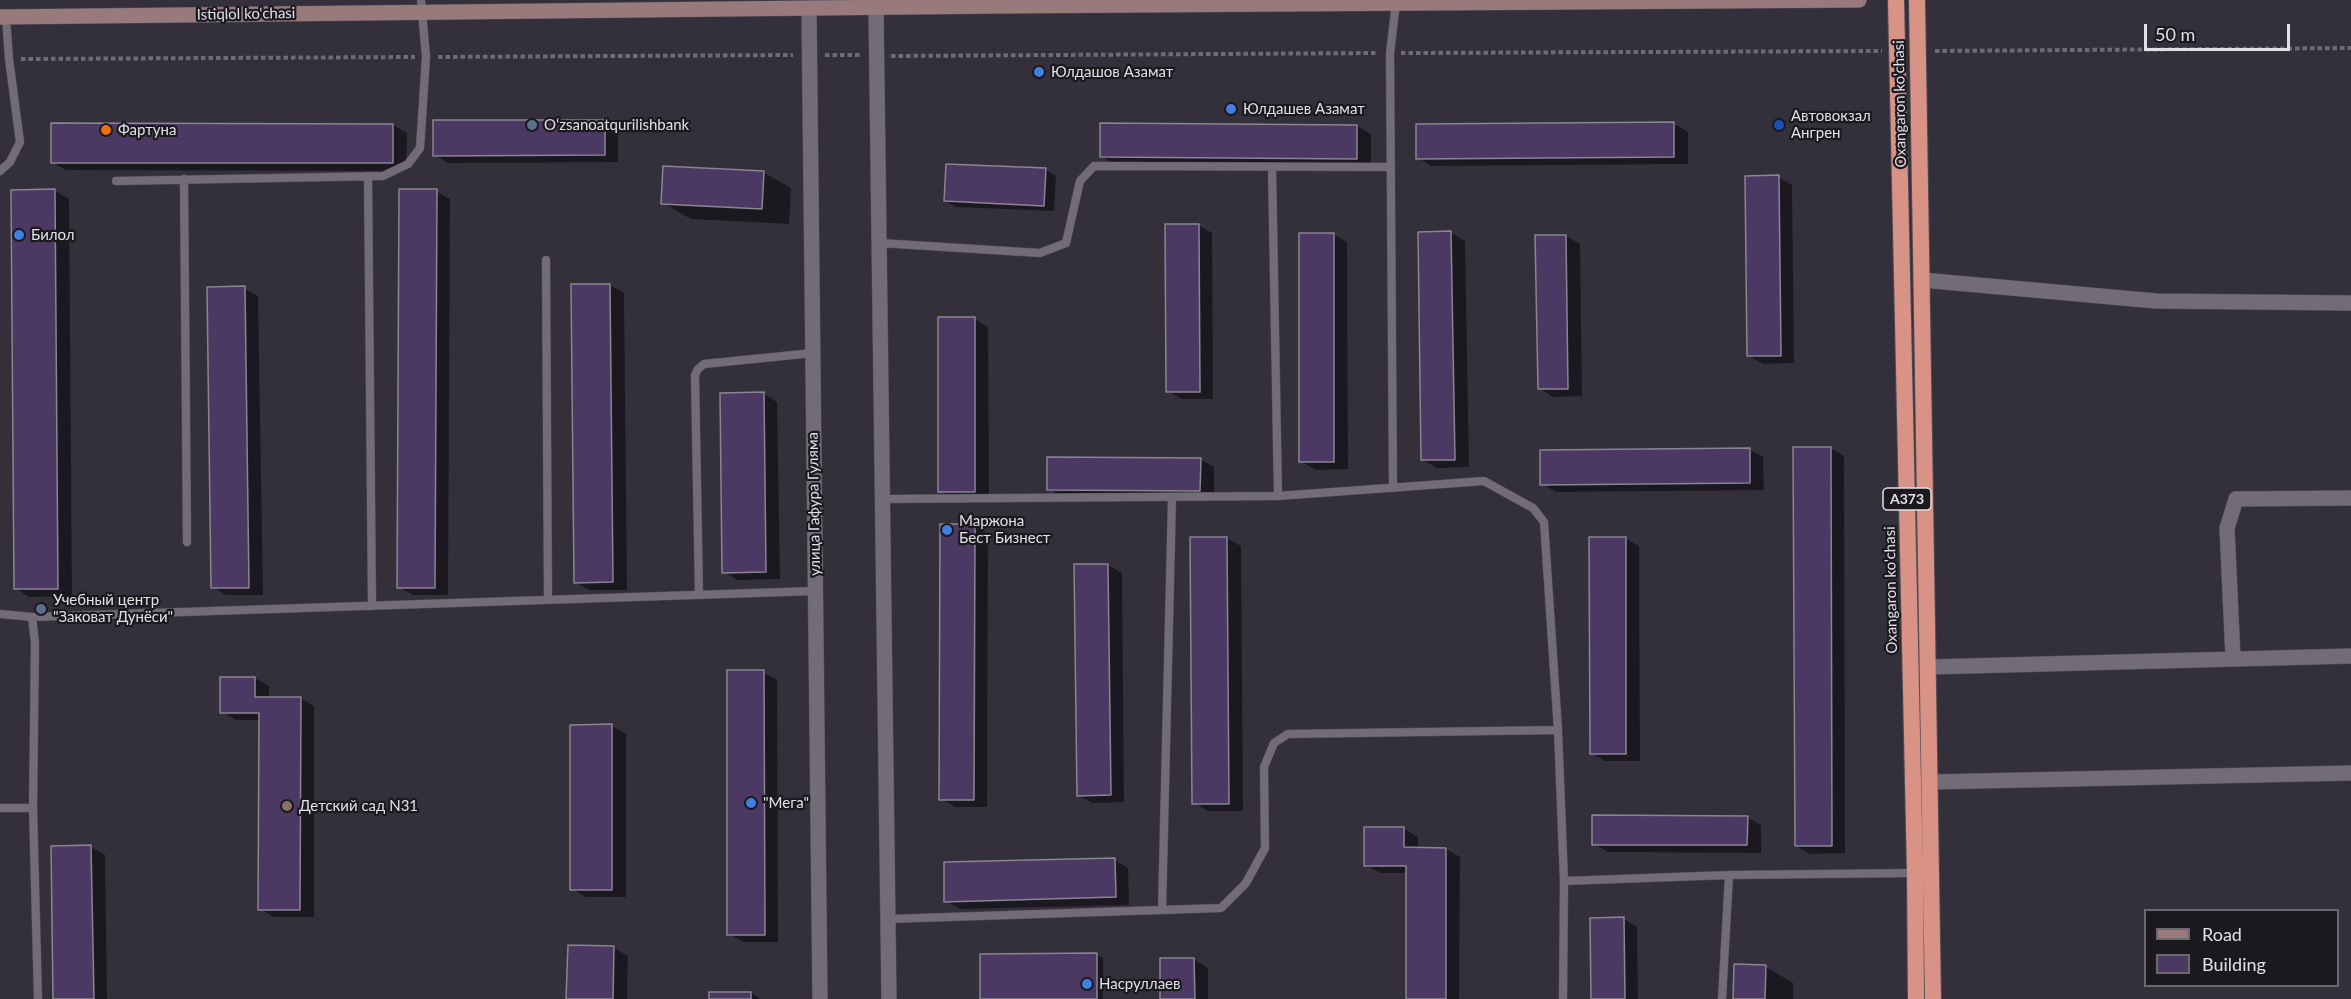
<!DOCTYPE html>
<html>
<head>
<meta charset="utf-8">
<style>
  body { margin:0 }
  #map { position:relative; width:2351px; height:999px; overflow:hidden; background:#34303b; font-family:Lato,sans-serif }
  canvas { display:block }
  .legend { position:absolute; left:2144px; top:909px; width:195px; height:78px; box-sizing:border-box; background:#1b191e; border:2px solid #6b696e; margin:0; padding:8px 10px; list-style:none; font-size:18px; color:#e2e0e7 }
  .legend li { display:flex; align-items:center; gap:12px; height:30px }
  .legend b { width:30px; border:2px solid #6b696e }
  .scale { position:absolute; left:2144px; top:24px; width:146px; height:27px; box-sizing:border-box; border:3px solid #e2e0e7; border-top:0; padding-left:8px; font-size:18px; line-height:21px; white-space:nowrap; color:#e2e0e7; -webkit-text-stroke:4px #1b191e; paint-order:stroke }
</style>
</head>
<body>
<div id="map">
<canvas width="2351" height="999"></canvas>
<ul class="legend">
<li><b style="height:8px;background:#987a7d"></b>Road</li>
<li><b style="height:16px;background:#4b3964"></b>Building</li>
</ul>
<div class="scale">50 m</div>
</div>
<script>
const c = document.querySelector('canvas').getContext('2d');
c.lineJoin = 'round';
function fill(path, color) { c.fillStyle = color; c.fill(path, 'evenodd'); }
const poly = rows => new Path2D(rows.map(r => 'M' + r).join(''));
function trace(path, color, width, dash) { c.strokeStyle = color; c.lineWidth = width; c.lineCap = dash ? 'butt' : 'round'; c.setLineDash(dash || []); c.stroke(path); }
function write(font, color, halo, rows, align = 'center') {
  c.font = font + ' Lato,sans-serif'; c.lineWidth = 4.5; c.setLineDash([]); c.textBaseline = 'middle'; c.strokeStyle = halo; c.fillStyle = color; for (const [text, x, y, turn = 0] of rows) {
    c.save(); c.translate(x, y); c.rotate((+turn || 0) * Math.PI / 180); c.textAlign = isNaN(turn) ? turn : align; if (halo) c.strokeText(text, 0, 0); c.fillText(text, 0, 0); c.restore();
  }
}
fill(poly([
  [605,121,618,129,618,162,448,163,435,155],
  [1674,124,1688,132,1688,164,1432,166,1418,158],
  [393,125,407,133,406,171,66,170,52,162],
  [1101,125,1357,126,1371,134,1371,166,1115,164,1101,156],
  [947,165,1046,170,1056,176,1054,211,956,207,945,201],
  [763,172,791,188,789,224,691,219,663,203],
  [1778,177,1792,185,1794,363,1763,364,1749,356],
  [55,191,69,199,72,596,29,597,15,588],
  [436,191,450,199,448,595,413,595,399,587],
  [1198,225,1212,233,1213,399,1182,399,1168,391],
  [1451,233,1465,241,1469,467,1437,468,1423,460],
  [1333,234,1347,242,1348,469,1315,470,1301,461],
  [1566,236,1580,244,1582,396,1553,397,1539,388],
  [610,285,624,293,627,590,589,590,575,582],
  [244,288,258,296,263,595,226,595,212,587],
  [975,319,988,327,989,499,954,499,940,491],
  [763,393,777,402,780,579,738,580,724,572],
  [1830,448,1844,456,1845,853,1810,854,1796,846],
  [1749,449,1763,457,1764,490,1556,492,1542,484],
  [1200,459,1214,467,1214,498,1063,497,1049,489],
  [974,526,988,534,987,807,955,807,941,799],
  [1227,538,1241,546,1243,811,1208,811,1194,803,1192,539],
  [1625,538,1639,546,1640,761,1605,761,1591,753],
  [1108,565,1122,573,1124,802,1092,803,1078,795,1076,566],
  [763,672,777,680,778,942,743,942,729,934],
  [255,678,269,686,269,698,300,698,314,706,314,917,274,917,260,909,261,720,236,720,222,712],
  [612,726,626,734,626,897,586,897,572,889],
  [1747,817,1761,825,1761,853,1608,852,1594,844],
  [1404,829,1418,837,1418,849,1446,849,1460,857,1459,999,1407,999,1408,873,1380,873,1366,865],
  [91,847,105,855,107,999,55,999],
  [1114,860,1128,868,1129,905,960,909,946,901],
  [1624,919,1637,927,1638,999,1593,999],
  [569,947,614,948,628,956,627,999,568,999],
  [1096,954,1103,958,1103,999,982,999],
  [1194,959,1208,968,1208,999,1162,999],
  [1766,967,1793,983,1793,999,1734,999],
  [751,993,761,999,710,999]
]), '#0007');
const building = poly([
  [433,120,605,120,605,155,433,156,433,120],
  [1674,122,1674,157,1416,159,1416,124,1674,122],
  [51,123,393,124,393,163,51,163,51,123],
  [1100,123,1357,125,1357,159,1100,157,1100,123],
  [946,164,1046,168,1044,206,944,201,946,164],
  [663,166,764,171,762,209,661,204,663,166],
  [1779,175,1781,356,1747,356,1745,176,1779,175],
  [55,189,58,589,14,589,11,190,55,189],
  [399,189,437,189,435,588,397,588,399,189],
  [1165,224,1199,224,1200,392,1166,392,1165,224],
  [1451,231,1455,460,1421,460,1418,232,1451,231],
  [1299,233,1334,233,1334,462,1299,462,1299,233],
  [1535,235,1566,235,1568,389,1538,389,1535,235],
  [571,284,610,284,613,582,574,583,571,284],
  [245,286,249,588,211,588,207,287,245,286],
  [938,317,975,317,975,492,938,492,938,317],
  [764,392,766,572,722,573,720,393,764,392],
  [1793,447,1831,447,1832,846,1795,846,1793,447],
  [1750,448,1750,483,1540,485,1540,450,1750,448],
  [1047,457,1201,458,1200,491,1047,490,1047,457],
  [940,524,975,524,974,800,939,800,940,524],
  [1190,537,1227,537,1229,804,1192,804,1190,537],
  [1589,537,1626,537,1626,754,1590,754,1589,537],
  [1074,564,1108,564,1111,795,1077,796,1074,564],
  [727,670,764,670,765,935,727,935,727,670],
  [220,677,255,677,255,697,301,697,300,910,258,910,259,713,220,713,220,677],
  [612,724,612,890,570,890,570,725,612,724],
  [1592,815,1748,816,1747,845,1592,845,1592,815],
  [1364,827,1404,827,1404,847,1446,848,1446,999,1406,999,1406,866,1364,866,1364,827],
  [91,845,94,999,53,999,51,846,91,845],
  [1115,858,1116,897,944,902,944,862,1115,858],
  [1624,917,1625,999,1591,999,1590,918,1624,917],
  [568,945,614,946,613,999,566,999,568,945],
  [1097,953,1097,999,980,999,980,954,1097,953],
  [1160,958,1194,958,1195,999,1160,999,1160,958],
  [1734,964,1766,965,1765,999,1733,999,1734,964],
  [709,992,751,992,751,999,709,999,709,992]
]);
fill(building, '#4b3964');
trace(building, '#898591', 1.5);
const service = poly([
  [1272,167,1278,496],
  [0,171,10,162,20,142,9,59,6,17],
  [368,176,372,606],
  [184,179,187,542],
  [116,181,383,176,408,164,420,148,426,57,421,0],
  [880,243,1040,253,1066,243,1080,181,1094,166,1391,167],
  [546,260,548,600],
  [1393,488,1390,53,1396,3],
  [883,499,1278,496,1484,481,1533,508,1544,522,1558,730,1564,881,1563,999],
  [699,595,695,375,698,369,704,364,813,353],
  [0,614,32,617,35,643,33,808],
  [32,617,815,591],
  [0,808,33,808,38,999],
  [1564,881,1729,875,1915,873],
  [1162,910,1172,498],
  [888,919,1221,908,1246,883,1265,848,1264,767,1274,743,1288,734,1558,730],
  [1722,999,1729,875]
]);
const minor = poly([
  [876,8,889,999],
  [809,9,820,999],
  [1922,280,2156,301,2351,303],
  [2233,658,2227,528,2236,499,2351,498],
  [1929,667,2351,656],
  [1931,782,2351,773]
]);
const secondary = poly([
  [0,17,998,6,1859,0]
]);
const trunk = poly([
  [1896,0,1915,873,1916,999],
  [1917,0,1933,999]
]);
trace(service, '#4f4c55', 9);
trace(minor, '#4f4c55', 16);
trace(secondary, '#4f4c55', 16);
trace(trunk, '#4f4c55', 18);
trace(poly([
  [1935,51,2351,48],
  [1401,53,1882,51],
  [825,55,862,55],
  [891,56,1378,53],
  [438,57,793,55],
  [21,59,415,57]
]), '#6e6b74', 4, [4.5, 3]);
trace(service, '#716c78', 8);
trace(minor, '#716c78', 15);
trace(secondary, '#987a7d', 15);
trace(trunk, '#d99286', 16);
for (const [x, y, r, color] of [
  [1039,72,6,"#3f7fe0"],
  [1231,109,6,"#3f7fe0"],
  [532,125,6,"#5c6f8a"],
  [1779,125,6,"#1a4fb4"],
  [106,130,6,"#e8710a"],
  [19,235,6,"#3f7fe0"],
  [947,530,6,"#3f7fe0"],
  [41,609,6,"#5c6f8a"],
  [751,803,6,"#3f7fe0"],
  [287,806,6,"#8d6e63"],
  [1087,984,6,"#3f7fe0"]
]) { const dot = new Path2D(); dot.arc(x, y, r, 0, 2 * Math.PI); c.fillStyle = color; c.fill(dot); trace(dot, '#1b191e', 2); }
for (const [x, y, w] of [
  [1907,499,48]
]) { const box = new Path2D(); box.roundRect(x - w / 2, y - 11, w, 22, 4.5); c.fillStyle = '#1b191e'; c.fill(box); trace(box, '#e2e0e7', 1.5); }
write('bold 14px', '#e2e0e7', null, [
  ["A373",1907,499]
]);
write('15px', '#e2e0e7', '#1b191e', [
  ["Istiqlol ko'chasi",246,14,-1],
  ["Oxangaron ko'chasi",1900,104,-91],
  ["улица Гафура Гуляма",814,504,-91],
  ["Oxangaron ko'chasi",1891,590,-91]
]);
write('15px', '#e2e0e7', '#1b191e', [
  ["Юлдашов Азамат",1051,72],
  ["Юлдашев Азамат",1243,109],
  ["Автовокзал",1791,116],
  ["Ангрен",1791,133],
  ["Oʻzsanoatqurilishbank",544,125],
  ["Фартуна",118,130],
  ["Билол",31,235],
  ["Маржона",959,521],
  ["Бест Бизнест",959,538],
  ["Учебный центр",53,600],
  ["\"Заковат Дунёси\"",53,617],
  ["\"Мега\"",763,803],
  ["Детский сад N31",299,806],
  ["Насруллаев",1099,984]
], 'left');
</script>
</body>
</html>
